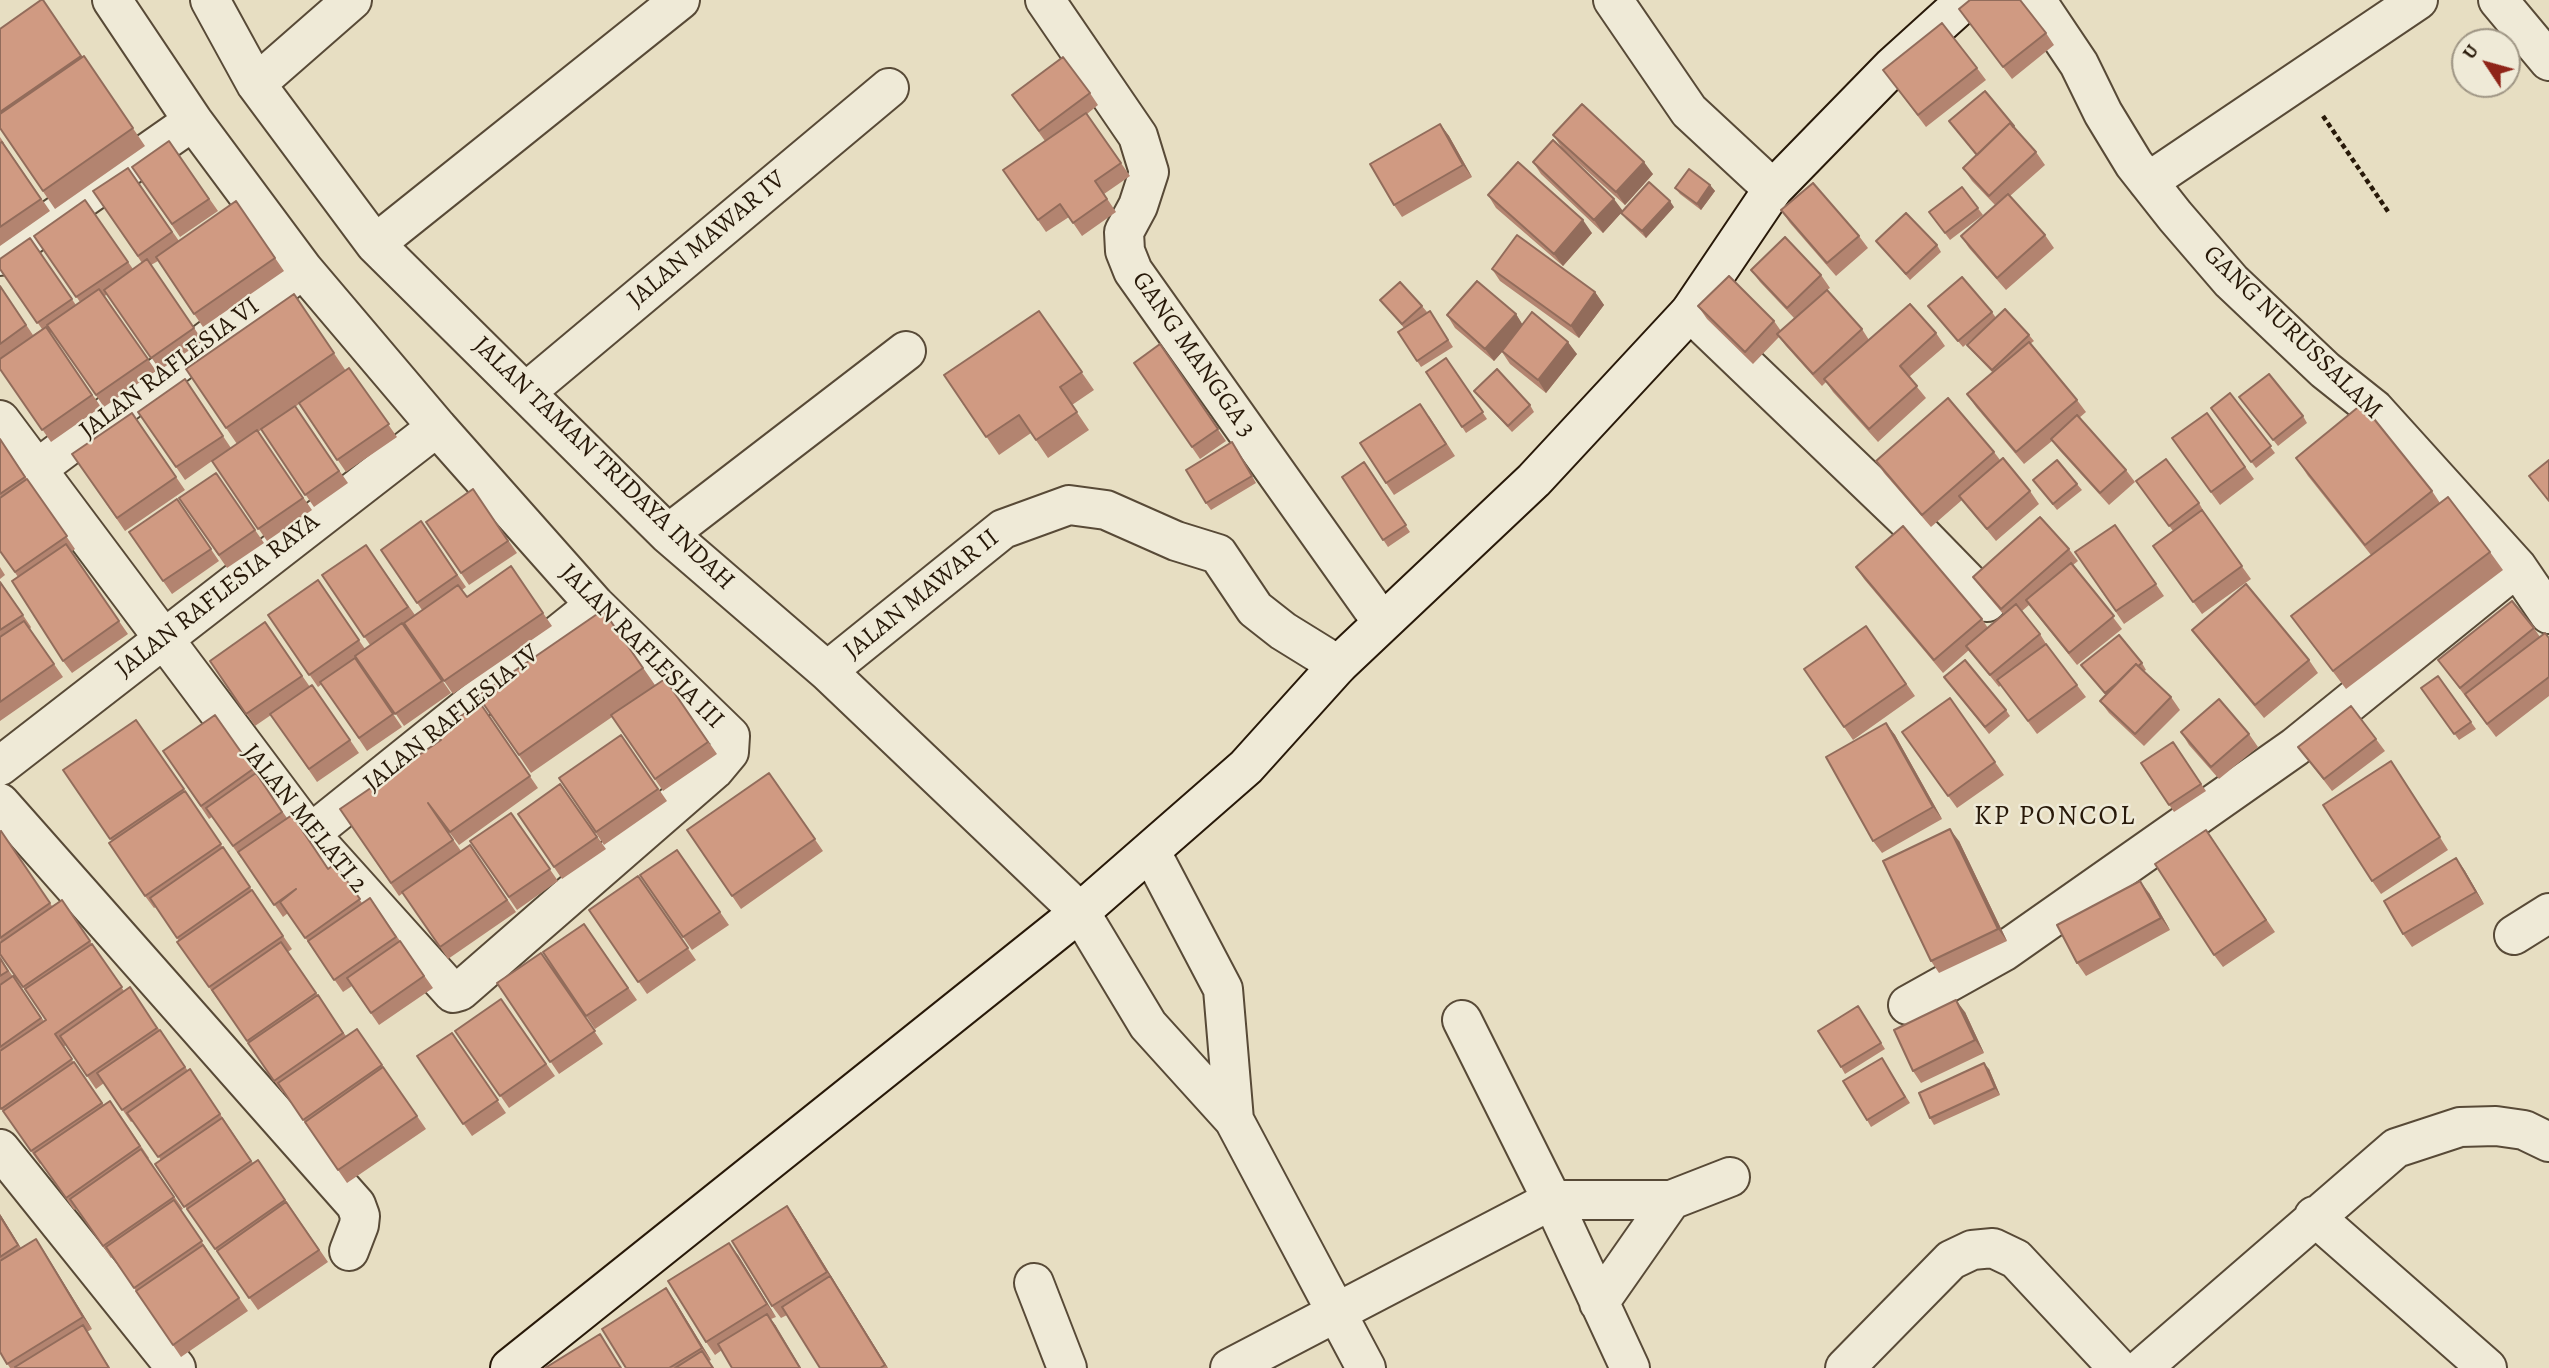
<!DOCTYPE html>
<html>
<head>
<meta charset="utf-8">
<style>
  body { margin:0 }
  #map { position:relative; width:2549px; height:1368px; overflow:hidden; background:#e7dec2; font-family:Alegreya,serif }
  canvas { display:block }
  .north { position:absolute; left:2451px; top:28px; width:70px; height:70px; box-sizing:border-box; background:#efead7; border:2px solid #9f9685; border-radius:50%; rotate:306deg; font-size:19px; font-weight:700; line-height:28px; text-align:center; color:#281909 }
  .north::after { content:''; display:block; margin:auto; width:24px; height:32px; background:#8f2418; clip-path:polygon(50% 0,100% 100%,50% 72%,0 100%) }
</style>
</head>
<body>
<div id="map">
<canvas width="2549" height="1368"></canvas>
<div class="north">U</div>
</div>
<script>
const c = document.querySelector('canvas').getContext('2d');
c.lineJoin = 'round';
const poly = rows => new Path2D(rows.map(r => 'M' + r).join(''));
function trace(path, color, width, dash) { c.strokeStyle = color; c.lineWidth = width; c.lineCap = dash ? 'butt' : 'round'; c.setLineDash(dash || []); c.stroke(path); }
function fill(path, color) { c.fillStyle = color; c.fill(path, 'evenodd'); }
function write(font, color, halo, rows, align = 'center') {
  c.font = font + ' Alegreya,serif'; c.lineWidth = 5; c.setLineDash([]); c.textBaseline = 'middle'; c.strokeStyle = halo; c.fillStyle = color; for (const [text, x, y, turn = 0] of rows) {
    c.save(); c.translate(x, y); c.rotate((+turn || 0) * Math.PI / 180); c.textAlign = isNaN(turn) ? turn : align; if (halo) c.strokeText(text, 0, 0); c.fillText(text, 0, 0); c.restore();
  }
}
const street = poly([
  [210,0,256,84,375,244,668,534,827,671,1080,912,1148,1025,1234,1120,1366,1368],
  [1045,0,1138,136,1149,172,1138,206,1124,232,1125,251,1133,271,1382,622],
  [1613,0,1689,111,1773,189],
  [2036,0,2079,64,2103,113,2134,164,2175,216,2231,281,2325,370,2374,409,2517,567,2549,614],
  [2498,0,2549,61],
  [256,84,352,0],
  [2148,182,2418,0],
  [375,244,680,0],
  [0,256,193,121],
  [1690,312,1905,518,1987,602],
  [526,392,889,88],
  [0,420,310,834,453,993,460,991,714,770,729,752,730,736,595,605,437,427,303,269,193,121,112,0],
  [37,469,303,269],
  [668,534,906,351],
  [827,671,1003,529,1069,505,1106,510,1176,541,1218,554,1255,609,1283,631,1338,665],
  [0,766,437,427],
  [0,803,356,1205,360,1216,359,1225,349,1251],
  [310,834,595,605],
  [1151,852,1223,989,1234,1120],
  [2514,935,2549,913],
  [1908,1005,2003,952,2295,747,2517,567],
  [1462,1020,1552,1200,1630,1368],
  [0,1149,176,1368],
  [2314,1216,2487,1368],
  [1034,1283,1067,1368],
  [1599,1303,1671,1200,1730,1177],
  [1230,1368,1552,1200,1671,1200],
  [1845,1368,1951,1260,1972,1250,1993,1248,2016,1259,2118,1368],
  [2142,1368,2396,1148,2460,1127,2496,1126,2524,1130,2549,1142]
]);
const secondary = poly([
  [510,1368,1080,912,1246,767,1338,665,1534,480,1690,312,1773,189,1893,66,1966,0]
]);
trace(street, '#584a37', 42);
trace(secondary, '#281909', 42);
trace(poly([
  [2323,116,2389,213]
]), '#281909', 4.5, [5, 3.5]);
trace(street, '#efead7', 38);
trace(secondary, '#efead7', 38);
fill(poly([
  [43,0,82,58,84,56,145,146,55,209,1,130,0,130,0,29],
  [1959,9,2046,33,2054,45,2012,79],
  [1977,68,1986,80,1926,127,1883,70],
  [1090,93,1098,105,1087,114,1130,176,1104,194,1116,212,1082,236,1069,217,1046,232,1003,170,1045,141,1012,95],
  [1949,121,2014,126,2018,132,2036,152,2045,165,2010,196,2045,235,2054,248,2006,290,1969,248,1961,236,1995,205,1972,181,1963,168,1976,155],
  [1440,124,1449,136,1472,177,1402,217,1394,205],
  [1553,135,1653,174,1625,205,1562,148],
  [0,137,4,143,4,144,50,211,0,246],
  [169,141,218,211,180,237,132,167],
  [1533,162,1623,211,1674,207,1646,238,1626,219,1621,213,1603,233,1541,174],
  [128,168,179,241,236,201,284,271,203,327,158,261,151,265,203,341,160,370,107,294,105,296,156,371,104,407,52,332,50,333,101,407,51,442,0,369,0,286,33,335,42,329,0,269,30,238,76,305,80,302,34,236,85,200,133,269,142,263,93,191],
  [1710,185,1715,191,1701,210,1680,194,1675,188],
  [1962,187,1983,215,1950,240,1929,212],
  [1488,195,1592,233,1563,266,1496,208],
  [1781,210,1859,236,1868,248,1836,276,1790,223],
  [1876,241,1937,245,1941,252,1910,280],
  [1492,269,1595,292,1604,305,1579,338,1500,281],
  [1751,270,1821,275,1830,288,1827,290,1862,329,1869,340,1936,333,1945,346,1909,377,1926,398,1878,442,1833,392,1826,382,1822,386,1786,346,1779,337,1753,364,1707,319,1698,306,1774,321,1781,331,1794,318,1760,282],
  [294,294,346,371,349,368,397,437,346,472,299,404,295,407,348,483,314,507,261,430,258,432,312,510,267,541,212,461,185,480,138,412,185,379,231,448,237,444,186,369],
  [1380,300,1422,306,1427,312,1424,315,1430,311,1453,347,1421,367,1398,332,1404,328],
  [1928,306,1992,312,1996,318,2029,335,2034,341,2030,344,2077,400,2086,412,2079,418,2126,470,2135,482,2109,505,2060,451,2052,441,2024,464,1976,407,1967,394,1993,373,1972,351,1967,345,1994,320,1963,347],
  [1039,311,1094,390,1072,405,1089,430,1048,458,1031,433,999,455,944,375],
  [1516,314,1522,324,1577,354,1546,393,1510,364,1502,352,1494,361,1455,328,1447,315],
  [1160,344,1226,441,1200,459,1134,363],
  [1446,358,1487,419,1466,433,1426,372],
  [1474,391,1530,405,1534,412,1512,432,1479,397],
  [2230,393,2275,453,2256,468,2211,408],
  [2239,397,2303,416,2307,423,2278,446],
  [132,413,185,490,125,531,72,454],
  [2207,413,2254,479,2220,505,2172,438],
  [1429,416,1455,456,1394,495,1386,483],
  [0,439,75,549,71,552,128,634,72,673,63,661,18,577,0,551],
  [1237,449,1256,483,1211,510,1206,503],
  [1994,452,2000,460,2030,491,2039,504,1996,541,1962,500,1931,527,1884,473,1876,461],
  [2296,458,2432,491,2440,503,2490,552,2503,570,2346,689,2291,616,2371,555,2308,476],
  [1364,462,1410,532,1388,547,1342,477],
  [216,473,264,543,227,568,179,498],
  [2033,480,2077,484,2082,490,2057,510],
  [2136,481,2199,503,2203,510,2202,511,2251,579,2202,614,2153,546,2173,531],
  [473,489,517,553,469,585,426,522],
  [177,499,219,561,172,594,129,532],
  [421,521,466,587,462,590,467,597,511,566,552,626,453,694,406,626,405,627,451,693,404,726,358,659,356,660,402,727,367,751,322,684,318,687,268,615,318,580,365,649,370,645,322,575,366,545,415,615,422,610,381,550],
  [2115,525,2164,596,2124,624,2075,552],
  [2069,549,2078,561,2073,565,2122,629,2077,665,2029,605,2022,611,2040,634,2048,647,2086,697,2037,734,2001,685,1999,687,1969,650,1943,673,1864,579,1856,567,1982,619,1988,628,2004,615,1982,589,1973,577],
  [0,567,5,575,0,579],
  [0,581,31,627,30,629,63,677,0,721],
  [603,610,655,685,665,679,717,754,663,791,612,717,531,773,478,696],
  [265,622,310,687,312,685,359,753,317,782,271,715,255,726,210,661],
  [1866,626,1915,696,1853,740,1804,669],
  [2534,628,2540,637,2549,638,2549,696,2496,737,2438,660],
  [2192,630,2309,660,2318,673,2264,718,2201,642],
  [2142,663,2146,670,2144,671,2171,697,2180,710,2144,746,2109,713,2100,701,2106,695,2081,665],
  [2438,676,2476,729,2459,740,2421,688],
  [1944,677,2006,710,2010,716,1989,734],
  [1950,698,2004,775,1957,808,1902,732],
  [480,703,538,788,459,845,437,816,461,851,470,845,516,912,448,959,403,893,399,896,340,809,441,740],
  [215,715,287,818,328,868,335,864,362,903,370,898,433,988,379,1025,352,986,343,992,288,913,283,917,242,858,241,858,212,817,209,819,163,751],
  [136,720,292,949,288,952,346,1036,357,1029,426,1129,347,1183,284,1092,283,1093,274,1081,219,999,218,1000,177,942,179,941,156,907,154,908,145,896,112,841,63,770],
  [1886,723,1895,735,1942,819,1882,853,1873,841],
  [2181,732,2249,734,2258,747,2219,779,2189,745],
  [621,735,667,801,604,845,559,778],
  [2376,739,2385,751,2332,791,2298,747],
  [2173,742,2206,791,2174,812,2141,763],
  [769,773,823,851,741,909,687,830],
  [2400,774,2448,850,2381,894,2372,881],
  [560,784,606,849,562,879,518,814],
  [511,813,558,881,517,910,470,841],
  [2206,830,2275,932,2223,967,2214,955],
  [1,831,52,906,62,900,124,991,160,1030,188,1071,190,1069,253,1163,258,1160,328,1262,258,1310,155,1164,161,1160,133,1121,131,1122,104,1083,96,1089,66,1045,63,1047,104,1105,119,1113,149,1158,148,1159,183,1209,181,1210,210,1254,209,1254,248,1311,181,1357,113,1257,111,1258,77,1208,74,1210,41,1163,40,1164,0,1107,0,958,44,1021,46,1020,1,956,0,957],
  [1959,841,2007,941,1939,973,1931,961],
  [677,850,729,925,692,950,640,875],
  [2456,858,2465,871,2484,904,2412,947,2403,934],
  [638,876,696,960,647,994,589,910],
  [2149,893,2170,930,2086,976,2077,963],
  [584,924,637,1000,595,1029,543,952],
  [541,953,603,1044,559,1074,497,983],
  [501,999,555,1076,509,1108,455,1031],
  [1858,1006,1885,1049,1845,1074,1841,1067],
  [1965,1012,1984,1053,1921,1083,1913,1071],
  [452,1033,506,1113,472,1136,417,1056],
  [1882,1058,1910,1103,1871,1127,1867,1120],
  [1989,1069,2000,1095,1934,1125,1930,1118],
  [787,1206,796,1219,888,1368,820,1368,787,1315,781,1318,772,1306],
  [0,1214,21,1248,36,1239,92,1329,87,1332,110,1368,10,1368,0,1352],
  [738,1255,776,1317,771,1319,776,1326,722,1350,715,1355,706,1342],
  [675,1301,711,1360,709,1361,714,1368,626,1368]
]), '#b38470');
fill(poly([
  [1440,124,1449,136,1472,177,1463,165],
  [1644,162,1653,174,1625,205,1616,192],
  [1710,185,1715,191,1701,210,1697,204],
  [1614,199,1623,211,1603,233,1594,220],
  [1670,201,1674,207,1646,238,1642,231],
  [1583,220,1592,233,1563,266,1554,254],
  [1595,292,1604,305,1579,338,1571,326],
  [1516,314,1524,327,1494,361,1485,349],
  [1568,342,1577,354,1546,393,1538,380],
  [1886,723,1895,735,1942,819,1933,807],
  [1950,829,1959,841,2007,941,1998,929],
  [2456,858,2465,871,2484,904,2476,892],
  [2140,881,2149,893,2170,930,2161,918],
  [1956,1000,1965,1012,1984,1053,1975,1040],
  [1984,1063,1989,1069,2000,1095,1995,1088],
  [787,1206,796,1219,836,1284,827,1272],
  [0,1214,27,1258,0,1216],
  [36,1239,44,1251,92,1329,83,1317],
  [729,1243,738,1255,776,1317,767,1304],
  [830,1276,839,1289,888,1368,885,1365],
  [666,1288,675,1301,711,1360,702,1348],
  [767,1314,776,1326,801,1368,800,1368]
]), '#926c5b');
const building = poly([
  [41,0,43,0,81,56,0,112,0,29,41,0],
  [1970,0,2020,0,2046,33,2003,67,1959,9,1970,0],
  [1942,23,1977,68,1918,115,1883,70,1942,23],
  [84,56,133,128,43,191,0,128,0,114,84,56],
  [1063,57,1090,93,1039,131,1012,95,1063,57],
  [1985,91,2014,126,2013,127,2010,123,1977,155,1949,121,1985,91],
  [1582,104,1644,162,1616,192,1553,135,1582,104],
  [1086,113,1121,163,1095,181,1107,199,1073,223,1060,204,1038,220,1003,170,1086,113],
  [2010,123,2036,152,1989,196,1963,168,2010,123],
  [1440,124,1463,165,1394,205,1370,164,1440,124],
  [1553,140,1614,199,1594,220,1533,162,1553,140],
  [169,141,209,199,172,224,132,167,169,141],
  [2,142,41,199,0,227,0,143,2,142],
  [1518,162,1583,220,1554,254,1488,195,1518,162],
  [128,168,172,232,138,256,93,191,128,168],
  [1689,169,1710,185,1697,204,1675,188,1689,169],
  [1649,182,1670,201,1642,231,1621,213,1649,182],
  [1813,183,1859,236,1827,263,1781,210,1813,183],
  [1962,187,1978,208,1945,233,1929,212,1962,187],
  [2008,194,2045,235,1997,278,1961,236,2008,194],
  [85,200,128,262,76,297,34,236,85,200],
  [236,201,275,258,194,314,156,257,236,201],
  [1906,213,1937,245,1906,274,1876,241,1906,213],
  [1517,235,1595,292,1571,326,1492,269,1517,235],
  [1785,237,1821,275,1787,308,1751,270,1785,237],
  [30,238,72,299,37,323,0,269,0,259,30,238],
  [147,259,194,328,151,358,104,290,147,259],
  [1729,276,1774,321,1745,352,1698,306,1729,276],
  [1962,277,1992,312,1958,341,1928,306,1962,277],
  [1477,281,1516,314,1485,349,1447,315,1477,281],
  [1400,282,1422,306,1402,324,1380,300,1400,282],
  [0,286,26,325,0,344,0,286],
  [99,289,148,359,96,395,47,325,99,289],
  [1827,290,1862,329,1813,374,1777,334,1827,290],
  [294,294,334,353,226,428,186,369,294,294],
  [1910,304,1936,333,1900,366,1917,386,1869,429,1824,379,1910,304],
  [2005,309,2029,335,1992,370,1967,345,2005,309],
  [1039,311,1082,372,1060,387,1077,412,1036,440,1019,415,986,437,944,375,1039,311],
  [1430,311,1448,340,1417,361,1398,332,1430,311],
  [1532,312,1568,342,1538,380,1502,351,1532,312],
  [46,327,92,395,42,430,0,369,0,359,46,327],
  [2029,342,2077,400,2016,452,1967,394,2029,342],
  [1160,344,1218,429,1192,447,1134,363,1160,344],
  [1446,358,1483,412,1462,427,1426,372,1446,358],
  [349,368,389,424,337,460,299,403,349,368],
  [1497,369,1530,405,1508,426,1474,391,1497,369],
  [2269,374,2303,416,2273,440,2239,397,2269,374],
  [185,379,223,436,176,467,138,412,185,379],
  [2230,393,2271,446,2251,462,2211,408,2230,393],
  [1948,398,1994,452,1922,515,1876,461,1948,398],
  [1420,404,1446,444,1386,483,1360,443,1420,404],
  [2362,404,2432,491,2365,545,2296,458,2362,404],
  [295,406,339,471,305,495,261,429,295,406],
  [132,413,176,477,117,518,72,454,132,413],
  [2207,413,2245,467,2211,492,2172,438,2207,413],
  [2077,415,2126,470,2100,493,2051,439,2077,415],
  [257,430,303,498,258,529,212,461,257,430],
  [0,439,25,477,0,494,0,439],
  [1232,442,1252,476,1206,503,1186,470,1232,442],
  [2003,458,2030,491,1987,529,1959,496,2003,458],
  [2166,459,2199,503,2169,526,2136,481,2166,459],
  [2057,460,2077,484,2053,504,2033,480,2057,460],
  [2549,460,2549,501,2529,476,2549,460],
  [1364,462,1406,525,1383,540,1342,477,1364,462],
  [216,473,255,530,219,555,179,498,216,473],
  [27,479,67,536,15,572,0,551,0,498,27,479],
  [473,489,508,541,461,573,426,522,473,489],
  [2448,497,2490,552,2333,671,2291,616,2448,497],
  [177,499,211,549,163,581,129,532,177,499],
  [2202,510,2242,566,2193,602,2153,546,2202,510],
  [2040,517,2069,549,2001,609,1973,577,2040,517],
  [421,521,457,575,417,603,381,550,421,521],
  [2115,525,2156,584,2116,611,2075,552,2115,525],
  [1903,526,1982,619,1934,660,1856,567,1903,526],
  [66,544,119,621,63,661,12,581,66,544],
  [366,545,408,607,364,637,322,575,366,545],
  [2071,563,2114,616,2069,653,2026,600,2071,563],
  [511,566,543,613,444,681,404,623,458,585,467,597,511,566],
  [318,580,359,640,309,675,268,615,318,580],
  [0,582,23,615,0,630,0,582],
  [2246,584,2309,660,2255,705,2192,630,2246,584],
  [2512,601,2534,628,2460,688,2438,660,2512,601],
  [2016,604,2040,634,1990,675,1966,646,2016,604],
  [603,610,643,668,519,755,478,696,603,610],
  [24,621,54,664,0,702,0,637,24,621],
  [265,622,302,676,246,714,210,661,265,622],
  [402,623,442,681,395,714,355,656,402,623],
  [1866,626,1906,684,1844,727,1804,669,1866,626],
  [2545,633,2549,638,2549,677,2487,724,2465,694,2545,633],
  [2119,635,2142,663,2138,666,2136,664,2117,683,2105,693,2081,665,2119,635],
  [2046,644,2077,685,2028,721,1997,680,2046,644],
  [355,658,393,714,359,738,320,682,355,658],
  [1965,660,2006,710,1985,727,1944,677,1965,660],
  [2136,664,2171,697,2135,734,2100,701,2136,664],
  [2438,676,2471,722,2454,734,2421,688,2438,676],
  [665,679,708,742,655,779,611,715,665,679],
  [312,685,350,740,309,769,270,714,312,685],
  [1950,698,1995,762,1948,796,1902,732,1950,698],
  [2219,699,2249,734,2211,767,2181,732,2219,699],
  [480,703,530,776,450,832,428,803,453,840,391,883,340,809,441,740,436,733,480,703],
  [2351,706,2376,739,2324,779,2298,747,2351,706],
  [215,715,253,769,201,806,163,751,215,715],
  [136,720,184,789,110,839,63,770,136,720],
  [1886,723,1933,807,1873,841,1826,757,1886,723],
  [621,735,658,789,596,832,559,778,621,735],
  [2173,742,2201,784,2169,805,2141,763,2173,742],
  [2391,761,2440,837,2372,881,2323,805,2391,761],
  [256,773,282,812,233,846,206,808,256,773],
  [769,773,815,839,732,896,687,830,769,773],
  [560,784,597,837,554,867,518,814,560,784],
  [185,791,221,844,145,896,109,843,185,791],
  [511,813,550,869,509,897,470,841,511,813],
  [292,815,328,869,335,864,360,899,305,938,280,902,296,889,274,905,238,852,292,815],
  [1950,829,1998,929,1931,961,1883,861,1950,829],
  [2206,830,2266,920,2214,955,2155,864,2206,830],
  [1,831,50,903,0,938,0,832,1,831],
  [470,845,507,900,440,947,402,892,470,845],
  [223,847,250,887,177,938,150,898,223,847],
  [677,850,720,912,683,937,640,875,677,850],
  [2456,858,2476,892,2403,934,2384,901,2456,858],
  [638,876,688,948,638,982,589,910,638,876],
  [2140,881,2161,918,2077,963,2057,925,2140,881],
  [252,890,283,936,209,987,177,942,252,890],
  [370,898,396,937,334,980,308,941,370,898],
  [62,900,90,941,23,987,0,954,0,943,62,900],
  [584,924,628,988,586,1016,543,952,584,924],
  [400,941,424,976,371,1013,347,978,400,941],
  [281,942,316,993,247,1041,212,990,281,942],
  [92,944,122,987,55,1034,72,1059,1,1109,0,1107,0,1051,46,1020,25,989,92,944],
  [541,953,595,1031,550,1062,497,983,541,953],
  [0,958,8,971,0,976,0,958],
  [13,976,41,1018,0,1047,0,985,13,976],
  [130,987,157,1028,87,1076,60,1036,130,987],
  [318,995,343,1033,274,1081,248,1043,318,995],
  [501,999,546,1064,500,1096,455,1031,501,999],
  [1956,1000,1975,1040,1913,1071,1894,1030,1956,1000],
  [1858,1006,1881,1043,1841,1067,1818,1031,1858,1006],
  [357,1029,382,1065,303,1120,278,1083,357,1029],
  [160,1030,185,1067,122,1110,97,1073,160,1030],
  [452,1033,498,1100,463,1124,417,1056,452,1033],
  [1882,1058,1905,1097,1867,1120,1843,1081,1882,1058],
  [74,1062,102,1103,31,1151,3,1111,74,1062],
  [1984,1063,1995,1088,1930,1118,1919,1093,1984,1063],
  [383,1067,417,1116,338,1170,305,1122,383,1067],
  [190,1069,220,1114,158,1157,127,1113,190,1069],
  [110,1101,140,1146,66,1198,34,1153,110,1101],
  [222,1118,251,1161,184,1207,155,1164,222,1118],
  [141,1149,174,1197,103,1246,70,1199,141,1149],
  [258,1160,285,1200,215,1249,187,1209,258,1160],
  [174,1200,202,1241,134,1288,106,1247,174,1200],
  [286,1202,319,1250,249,1298,217,1251,286,1202],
  [787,1206,827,1272,772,1306,732,1241,787,1206],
  [0,1216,18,1245,0,1257,0,1216],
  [36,1239,83,1317,7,1364,0,1352,0,1261,36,1239],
  [729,1243,767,1304,706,1342,668,1281,729,1243],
  [203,1245,239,1298,173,1345,136,1291,203,1245],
  [830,1276,885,1365,880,1368,820,1368,782,1307,830,1276],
  [666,1288,702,1348,669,1368,626,1368,602,1329,666,1288],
  [767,1314,800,1368,732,1368,718,1344,767,1314],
  [83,1325,109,1368,16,1368,15,1367,83,1325],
  [600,1334,621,1368,545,1368,600,1334],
  [702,1351,713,1368,675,1368,702,1351]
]);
fill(building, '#d09a82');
trace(building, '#926c5b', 2);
write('26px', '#281909', '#efead7', [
  ["JALAN MAWAR IV",707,240,-40],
  ["GANG NURUSSALAM",2292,333,44],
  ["GANG MANGGA 3",1193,355,55],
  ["JALAN RAFLESIA VI",170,369,-37],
  ["JALAN TAMAN TRIDAYA INDAH",603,464,44],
  ["JALAN MAWAR II",922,595,-39],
  ["JALAN RAFLESIA RAYA",218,596,-38],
  ["JALAN RAFLESIA III",641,647,45],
  ["JALAN RAFLESIA IV",452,719,-39],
  ["JALAN MELATI 2",304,819,51]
]);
c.letterSpacing = '2px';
write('28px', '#281909', '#efead7', [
  ["KP PONCOL",2055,817]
]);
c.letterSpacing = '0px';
</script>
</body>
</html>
